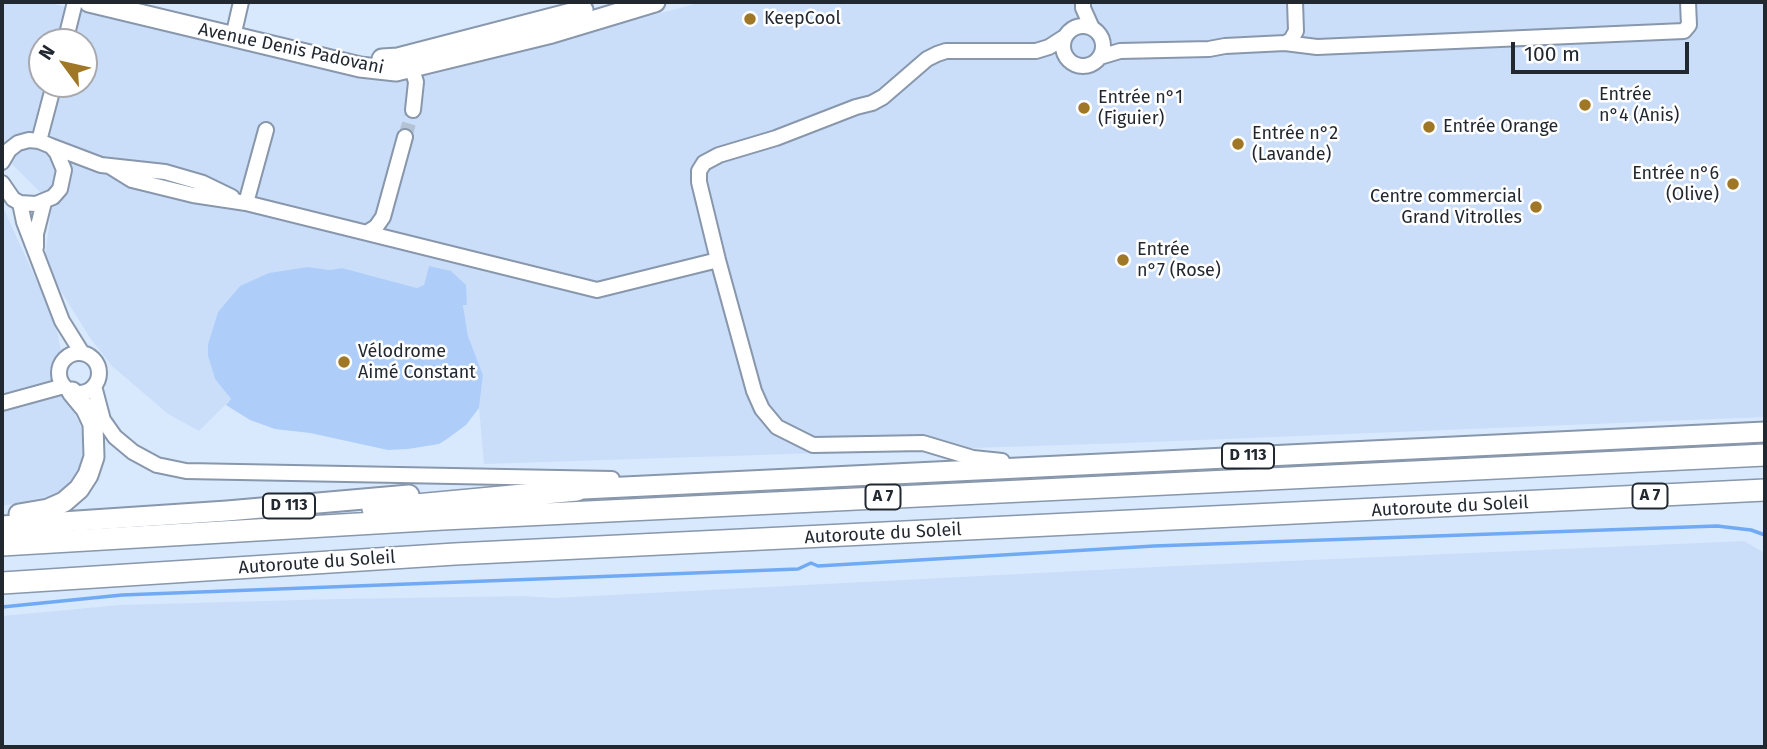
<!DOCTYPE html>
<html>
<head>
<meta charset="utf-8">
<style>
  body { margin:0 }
  #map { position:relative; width:1767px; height:749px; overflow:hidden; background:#d8e9fe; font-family:"Fira Sans",sans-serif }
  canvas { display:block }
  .frame { position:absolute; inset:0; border:4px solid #222830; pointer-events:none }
  .north { position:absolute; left:28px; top:28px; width:70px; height:70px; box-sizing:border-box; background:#fff; border:2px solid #a7a9ac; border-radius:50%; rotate:303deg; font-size:19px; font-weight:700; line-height:28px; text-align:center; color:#222830 }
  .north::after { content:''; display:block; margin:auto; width:24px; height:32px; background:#a07726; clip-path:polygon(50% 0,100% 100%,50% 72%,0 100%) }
  .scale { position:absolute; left:1511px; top:42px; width:178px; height:32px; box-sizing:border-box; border:4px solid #222830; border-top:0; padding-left:9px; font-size:21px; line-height:24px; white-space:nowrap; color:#222830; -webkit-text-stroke:5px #fff; paint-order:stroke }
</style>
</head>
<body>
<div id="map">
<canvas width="1767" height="749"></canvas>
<div class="frame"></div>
<div class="north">N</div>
<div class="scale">100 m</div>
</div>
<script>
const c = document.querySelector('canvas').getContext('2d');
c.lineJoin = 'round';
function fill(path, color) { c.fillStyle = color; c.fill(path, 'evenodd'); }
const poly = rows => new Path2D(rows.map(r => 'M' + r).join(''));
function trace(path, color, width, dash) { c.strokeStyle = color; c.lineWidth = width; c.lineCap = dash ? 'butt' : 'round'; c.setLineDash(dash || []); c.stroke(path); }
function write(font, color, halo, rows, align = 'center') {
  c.font = font + ' "Fira Sans",sans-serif'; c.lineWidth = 5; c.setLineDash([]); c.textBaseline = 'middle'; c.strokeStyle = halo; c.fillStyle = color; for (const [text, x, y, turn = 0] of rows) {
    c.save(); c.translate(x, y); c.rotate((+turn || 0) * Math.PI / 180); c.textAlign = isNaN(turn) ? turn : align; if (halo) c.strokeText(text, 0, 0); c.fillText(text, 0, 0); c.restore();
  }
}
fill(poly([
  [2,2,45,2,366,79,431,75,702,2,1765,2,1765,417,1127,443,484,464,479,408,483,375,468,336,463,304,466,305,429,266,424,286,417,288,342,268,330,270,308,267,240,286,218,312,208,344,208,356,215,379,231,399,199,431,168,414,112,366,90,338,59,288,45,256,52,204,2,154],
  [42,42,84,42,84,84,42,84],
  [2,205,55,321,61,350,51,372,53,383,59,393,67,400,81,426,83,443,82,459,74,480,60,494,2,506],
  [1744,541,1765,553,1765,747,2,747,2,616,120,605,337,599,525,596,553,598,1174,566]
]), '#cadefa');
fill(poly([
  [429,266,451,271,466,285,467,305,463,305,468,336,483,375,479,408,466,425,447,439,439,444,408,449,388,450,310,433,275,429,250,420,226,405,231,399,215,379,208,356,208,344,218,312,240,286,269,273,308,267,330,270,342,268,417,288,424,285]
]), '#aecef9');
trace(poly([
  [2,607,122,595,798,569,811,563,818,566,1154,546,1717,526,1751,530,1765,535]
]), '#71aaf4', 3.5);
trace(poly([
  [405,137,413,110]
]), '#b4c2d5', 14, [14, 7]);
const minor = poly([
  [1083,2,1083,8,1092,28],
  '1063 46a20 20 0 1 1 40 0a20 20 0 1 1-40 0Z',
  [235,28,241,2],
  [65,42,75,2],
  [1285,43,1291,40,1296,31,1295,2],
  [1100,57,1120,51,1209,49,1225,46,1285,43,1317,47,1684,31,1689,25,1688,2],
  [406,61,412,69,416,82,413,110],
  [39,141,54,84],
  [51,146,101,165,165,172,203,183,232,197],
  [2,162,9,150,18,143,29,140,39,141,51,146,57,153,64,170,60,189,53,197,36,204,20,203,13,199,2,183],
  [111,167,132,180,193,195,246,203,597,290,718,260],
  [20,203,24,222,62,321,82,353],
  [246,203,266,130],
  [368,232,376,227,383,217,405,137],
  [36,247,36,234,44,202],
  '59 373a20 20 0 1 1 40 0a20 20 0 1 1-40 0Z',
  [94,386,103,420,115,437,133,452,157,465,186,471,612,479],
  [2,403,64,386],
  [1002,461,973,458,923,443,813,445,777,427,762,409,754,391,718,260,699,182,699,171,704,163,719,155,776,138,856,107,872,103,883,97,927,59,937,54,946,51,1036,51,1049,47,1063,38]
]);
const major = poly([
  [89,2,360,67,396,71,552,33,655,2],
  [382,59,398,58,583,10],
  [562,490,1765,432],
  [19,514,48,509,64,502,79,489,88,475,94,457,93,424,86,409,72,392],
  [2,526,227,511,409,495]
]);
const highway = poly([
  [373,509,577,490],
  [2,545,443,519,1765,455],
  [2,583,455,554,1765,490]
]);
trace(minor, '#8897ab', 18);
trace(major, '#8897ab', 23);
trace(highway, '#8897ab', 24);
trace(minor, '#fff', 14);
trace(major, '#fff', 19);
trace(highway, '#fff', 21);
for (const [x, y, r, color] of [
  [750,19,7,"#a07726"],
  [1585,105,7,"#a07726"],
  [1084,108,7,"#a07726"],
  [1429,127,7,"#a07726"],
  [1238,144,7,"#a07726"],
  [1733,184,7,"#a07726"],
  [1536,207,7,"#a07726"],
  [1123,260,7,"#a07726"],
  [344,362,7,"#a07726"]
]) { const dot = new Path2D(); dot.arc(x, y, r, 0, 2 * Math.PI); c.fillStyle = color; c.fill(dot); trace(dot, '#fff', 2.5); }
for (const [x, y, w] of [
  [1248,456,52],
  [1650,496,35],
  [883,497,35],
  [289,506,52]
]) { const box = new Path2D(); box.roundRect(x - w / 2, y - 12.5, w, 25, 5); c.fillStyle = '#fff'; c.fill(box); trace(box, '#222830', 2); }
write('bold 16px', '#222830', null, [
  ["D 113",1248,456],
  ["A 7",1650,496],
  ["A 7",883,497],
  ["D 113",289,506]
]);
write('18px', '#222830', '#fff', [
  ["KeepCool",764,19],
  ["Entrée",1599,95],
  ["n°4 (Anis)",1599,116],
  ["Entrée n°1",1098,98],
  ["(Figuier)",1098,119],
  ["Entrée Orange",1443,127],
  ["Entrée n°2",1252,134],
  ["(Lavande)",1252,155],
  ["Entrée n°6",1719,174,"right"],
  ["(Olive)",1719,195,"right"],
  ["Centre commercial",1522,197,"right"],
  ["Grand Vitrolles",1522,218,"right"],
  ["Entrée",1137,250],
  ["n°7 (Rose)",1137,271],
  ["Vélodrome",358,352],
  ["Aimé Constant",358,373]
], 'left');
write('18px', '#222830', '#fff', [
  ["Avenue Denis Padovani",291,49,12],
  ["Autoroute du Soleil",1450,507,-3],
  ["Autoroute du Soleil",883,534,-3],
  ["Autoroute du Soleil",317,563,-4]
]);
</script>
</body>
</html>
